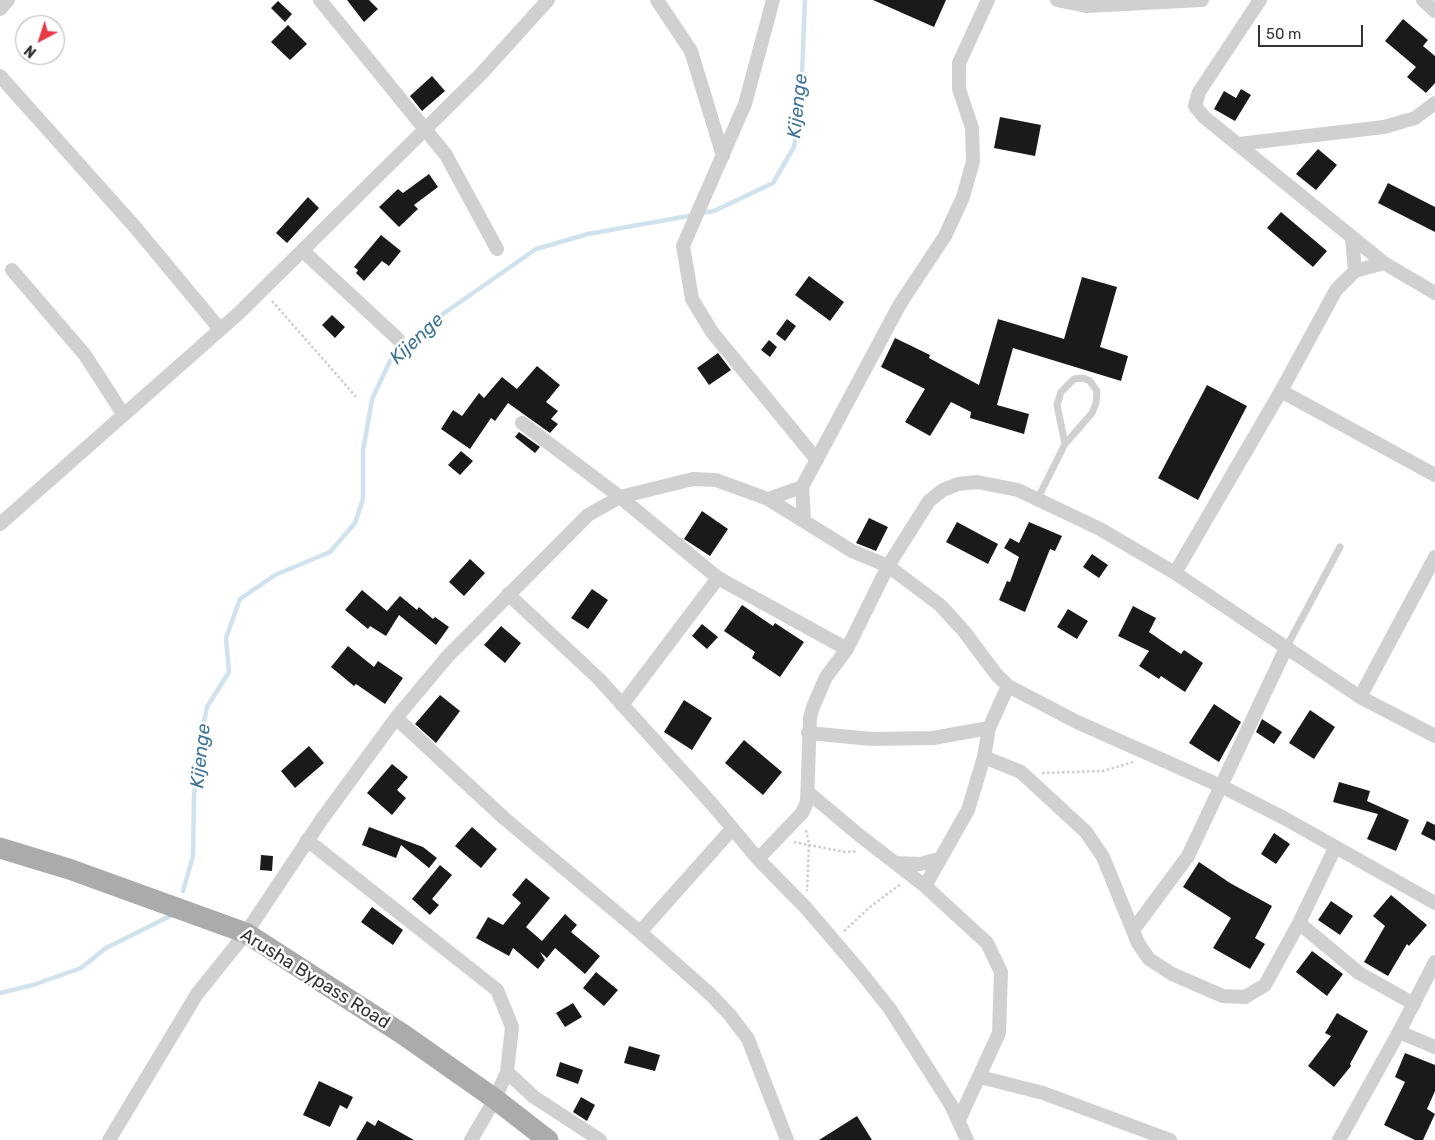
<!DOCTYPE html>
<html>
<head>
<meta charset="utf-8">
<style>
  body { margin:0 }
  #map { position:relative; width:1435px; height:1140px; overflow:hidden; background:#fff; font-family:Rubik,sans-serif }
  canvas { display:block }
  .north { position:absolute; left:15px; top:15px; width:50px; height:50px; box-sizing:border-box; background:#fff; border:1px solid #adadad; border-radius:50%; rotate:220deg; font-size:14px; font-weight:700; line-height:20px; text-align:center; color:#333 }
  .north::after { content:''; display:block; margin:auto; width:18px; height:22px; background:#e63946; clip-path:polygon(50% 0,100% 100%,50% 72%,0 100%) }
  .scale { position:absolute; left:1258px; top:25px; width:105px; height:22px; box-sizing:border-box; border:2px solid #333; border-top:0; padding-left:6px; font-size:15px; line-height:18px; white-space:nowrap; color:#333; -webkit-text-stroke:4px #fff; paint-order:stroke }
</style>
</head>
<body>
<div id="map">
<canvas width="1435" height="1140"></canvas>
<div class="north">N</div>
<div class="scale">50 m</div>
</div>
<script>
const c = document.querySelector('canvas').getContext('2d');
c.lineJoin = 'round';
const poly = rows => new Path2D(rows.map(r => 'M' + r).join(''));
function trace(path, color, width, dash) { c.strokeStyle = color; c.lineWidth = width; c.lineCap = dash ? 'butt' : 'round'; c.setLineDash(dash || []); c.stroke(path); }
function fill(path, color) { c.fillStyle = color; c.fill(path, 'evenodd'); }
function write(font, color, halo, rows, align = 'center') {
  c.font = font + ' Rubik,sans-serif'; c.lineWidth = 5; c.setLineDash([]); c.textBaseline = 'middle'; c.strokeStyle = halo; c.fillStyle = color; for (const [text, x, y, turn = 0] of rows) {
    c.save(); c.translate(x, y); c.rotate((+turn || 0) * Math.PI / 180); c.textAlign = isNaN(turn) ? turn : align; if (halo) c.strokeText(text, 0, 0); c.fillText(text, 0, 0); c.restore();
  }
}
trace(poly([
  [701,213,714,211,773,183,794,147,801,101,805,0],
  [183,891,193,856,194,796,200,740,207,707,229,672,226,638,240,599,275,575,330,552,355,523,363,499,363,451,372,399,390,361,430,323,536,249,588,234,694,215],
  [0,993,33,985,81,968,106,948,172,915]
]), '#cfe2ee', 4.5);
fill(poly([
  [347,0,369,0,378,9,364,22],
  [873,0,946,0,934,27],
  [278,1,292,14,285,22,271,8],
  [1403,19,1428,40,1423,46,1435,56,1435,83,1426,93,1407,77,1416,67,1385,41],
  [288,25,307,44,290,60,271,42],
  [432,76,445,91,422,111,410,96],
  [1241,89,1251,95,1235,121,1214,109,1224,91,1236,98],
  [1000,117,1041,125,1035,156,994,148],
  [1318,149,1337,165,1316,190,1296,174],
  [429,174,438,187,414,205,418,209,399,227,379,207,398,189,403,193],
  [1388,183,1435,207,1435,232,1378,203],
  [308,197,319,208,287,243,276,233],
  [1281,212,1327,251,1313,267,1267,228],
  [381,235,401,251,389,266,382,261,364,281,356,273,358,270,354,267],
  [809,276,844,302,830,321,795,295],
  [1082,277,1117,287,1100,347,1128,356,1121,381,1013,348,997,405,1029,414,1024,434,970,418,971,412,951,402,930,436,905,422,925,389,881,367,895,338,930,355,929,358,979,385,998,319,1064,339],
  [332,315,345,327,335,338,322,325],
  [787,319,796,326,785,341,776,334],
  [769,340,777,347,770,357,761,350],
  [718,353,731,370,709,385,697,368],
  [537,366,560,385,546,402,558,411,551,419,558,424,550,433,508,403,495,421,491,418,470,449,441,429,453,410,462,416,479,393,484,398,502,377,517,389],
  [1207,385,1247,406,1198,500,1158,478],
  [519,432,540,447,535,453,515,437],
  [461,451,473,461,460,475,448,465],
  [702,511,728,529,710,556,684,539],
  [869,518,888,527,876,551,856,543],
  [957,522,998,544,988,564,946,542],
  [1029,522,1062,536,1055,551,1050,549,1025,612,999,600,1007,581,1010,582,1019,557,1004,548,1010,538,1019,543],
  [1092,554,1108,565,1099,578,1083,567],
  [470,559,485,573,464,596,449,582],
  [592,589,608,600,588,629,571,618],
  [362,590,387,611,400,596,417,610,419,607,433,619,435,617,449,627,436,645,399,615,386,636,370,626,368,629,345,610],
  [742,605,773,626,775,623,804,642,780,677,752,658,755,652,724,631],
  [1133,606,1156,618,1149,632,1181,654,1184,650,1203,663,1185,692,1161,676,1159,679,1139,666,1149,651,1118,636],
  [1068,609,1088,621,1077,639,1057,627],
  [702,624,718,637,707,649,692,636],
  [501,626,521,643,505,663,484,645],
  [348,646,374,667,378,661,403,678,385,704,356,684,354,686,331,667],
  [440,695,460,711,436,743,415,724],
  [684,700,712,718,692,750,664,732],
  [1214,704,1241,722,1219,762,1189,743],
  [1310,710,1335,727,1314,759,1289,743],
  [1262,719,1282,732,1274,744,1256,732],
  [744,740,782,772,763,795,725,763],
  [309,746,324,763,295,788,281,771],
  [392,764,408,777,397,790,406,798,392,815,367,793],
  [1339,782,1370,791,1367,801,1409,820,1396,851,1367,839,1378,814,1333,802],
  [1427,821,1435,825,1435,841,1421,834],
  [369,827,423,847,437,858,429,868,401,845,396,858,362,845],
  [472,827,497,849,481,868,455,846],
  [1274,833,1290,844,1276,864,1261,854],
  [261,855,273,856,272,871,260,870],
  [1199,862,1230,883,1272,906,1255,938,1265,944,1250,969,1213,948,1231,918,1183,887],
  [440,865,452,875,432,899,439,905,430,915,412,899],
  [526,878,550,898,526,927,542,941,565,914,577,925,571,932,600,956,585,974,555,948,547,958,540,952,545,960,538,969,513,948,509,956,476,938,488,917,503,925,521,903,512,895],
  [1391,895,1427,925,1409,946,1407,944,1388,976,1364,962,1385,926,1373,916],
  [1331,901,1353,916,1340,935,1318,920],
  [372,907,403,930,393,945,361,922],
  [1312,951,1343,974,1327,996,1296,972],
  [596,972,618,990,604,1006,583,988],
  [573,1003,582,1017,565,1027,556,1013],
  [1337,1013,1368,1031,1350,1064,1351,1066,1334,1087,1308,1066,1331,1036,1325,1033],
  [629,1046,660,1055,655,1071,624,1063],
  [1405,1053,1435,1065,1435,1091,1427,1109,1435,1114,1423,1140,1415,1140,1384,1125,1405,1082,1395,1077],
  [560,1062,583,1070,578,1084,556,1076],
  [319,1081,353,1097,347,1109,340,1105,330,1127,303,1115],
  [581,1097,595,1105,587,1121,573,1112],
  [857,1116,872,1140,819,1140],
  [378,1120,414,1140,356,1140,367,1121,375,1126]
]), '#1a1a1a');
trace(poly([
  [272,301,358,399],
  [1042,773,1103,771,1133,762],
  [806,830,809,844,807,891],
  [794,842,845,852,858,851],
  [844,931,870,907,901,884]
]), '#cdcdcd', 2.5, [2.5, 2.5]);
trace(poly([
  [1038,498,1065,444,1057,405,1061,392,1074,379,1083,378,1090,381,1097,391,1096,403,1092,413,1065,444],
  [1287,646,1340,547]
]), '#d0d0d0', 7);
trace(poly([
  [320,0,446,155,497,249],
  [657,0,691,51,723,156],
  [773,0,745,104,683,246,692,299,712,332,817,460],
  [1057,0,1086,6,1202,0],
  [1260,0,1199,92,1195,106,1204,117,1384,263,1435,293],
  [1423,0,1435,11],
  [0,9,8,0],
  [0,76,135,227,219,328],
  [1239,144,1384,127,1415,118,1435,103],
  [1352,238,1355,271],
  [303,251,398,339],
  [12,270,85,355,123,414],
  [1281,391,1435,475],
  [522,423,620,497,718,578,847,649],
  [768,499,802,487],
  [804,520,802,487,900,304,945,236,963,197,973,161,972,128,959,89,959,63,988,0],
  [0,524,239,313,481,74,548,0],
  [1175,573,1281,391,1336,290,1355,271,1384,263],
  [508,594,599,679,712,804,758,859,806,908,859,970,890,1009,951,1105,967,1140],
  [1360,697,1435,557],
  [622,705,718,578],
  [396,718,505,819,640,932,710,994,730,1015,748,1039,787,1140],
  [808,733,872,739,933,738,989,728],
  [984,757,1021,772,1086,832,1103,857,1138,943,1149,959,1172,974,1223,996,1245,997,1265,985,1299,923,1335,848],
  [809,793,859,835,925,886,987,943,1001,972,999,1033,959,1120],
  [307,840,497,990,512,1027,507,1072,495,1099,471,1140],
  [758,859,802,813,807,802,810,718,813,707,826,677,847,649,888,566,929,501,943,490,958,484,977,482,1018,490,1100,529,1175,573,1360,697,1435,736],
  [895,863,920,864,939,859],
  [925,886,968,810,984,757,989,728,1008,686],
  [1299,923,1359,973,1414,1004],
  [1134,929,1188,856,1287,646],
  [640,932,732,829],
  [1399,1032,1435,1047],
  [507,1072,534,1097,600,1140],
  [980,1077,1043,1093,1170,1140],
  [109,1140,197,994,246,933,322,819,396,718,447,657,588,515,620,497,693,479,716,480,768,499,852,551,888,566,940,605,963,630,996,674,1008,686,1077,722,1221,786,1284,818,1435,903],
  [1339,1140,1399,1032,1435,962]
]), '#d0d0d0', 14);
trace(poly([
  [0,848,69,869,246,933,404,1035,495,1099,548,1140]
]), '#ababab', 21);
write('18px', '#333', '#fff', [
  ["Arusha Bypass Road",315,979,32]
]);
write('italic 19px', '#3f7597', '#fff', [
  ["Kijenge",798,106,-84],
  ["Kijenge",417,339,-43],
  ["Kijenge",201,756,-84]
]);
</script>
</body>
</html>
